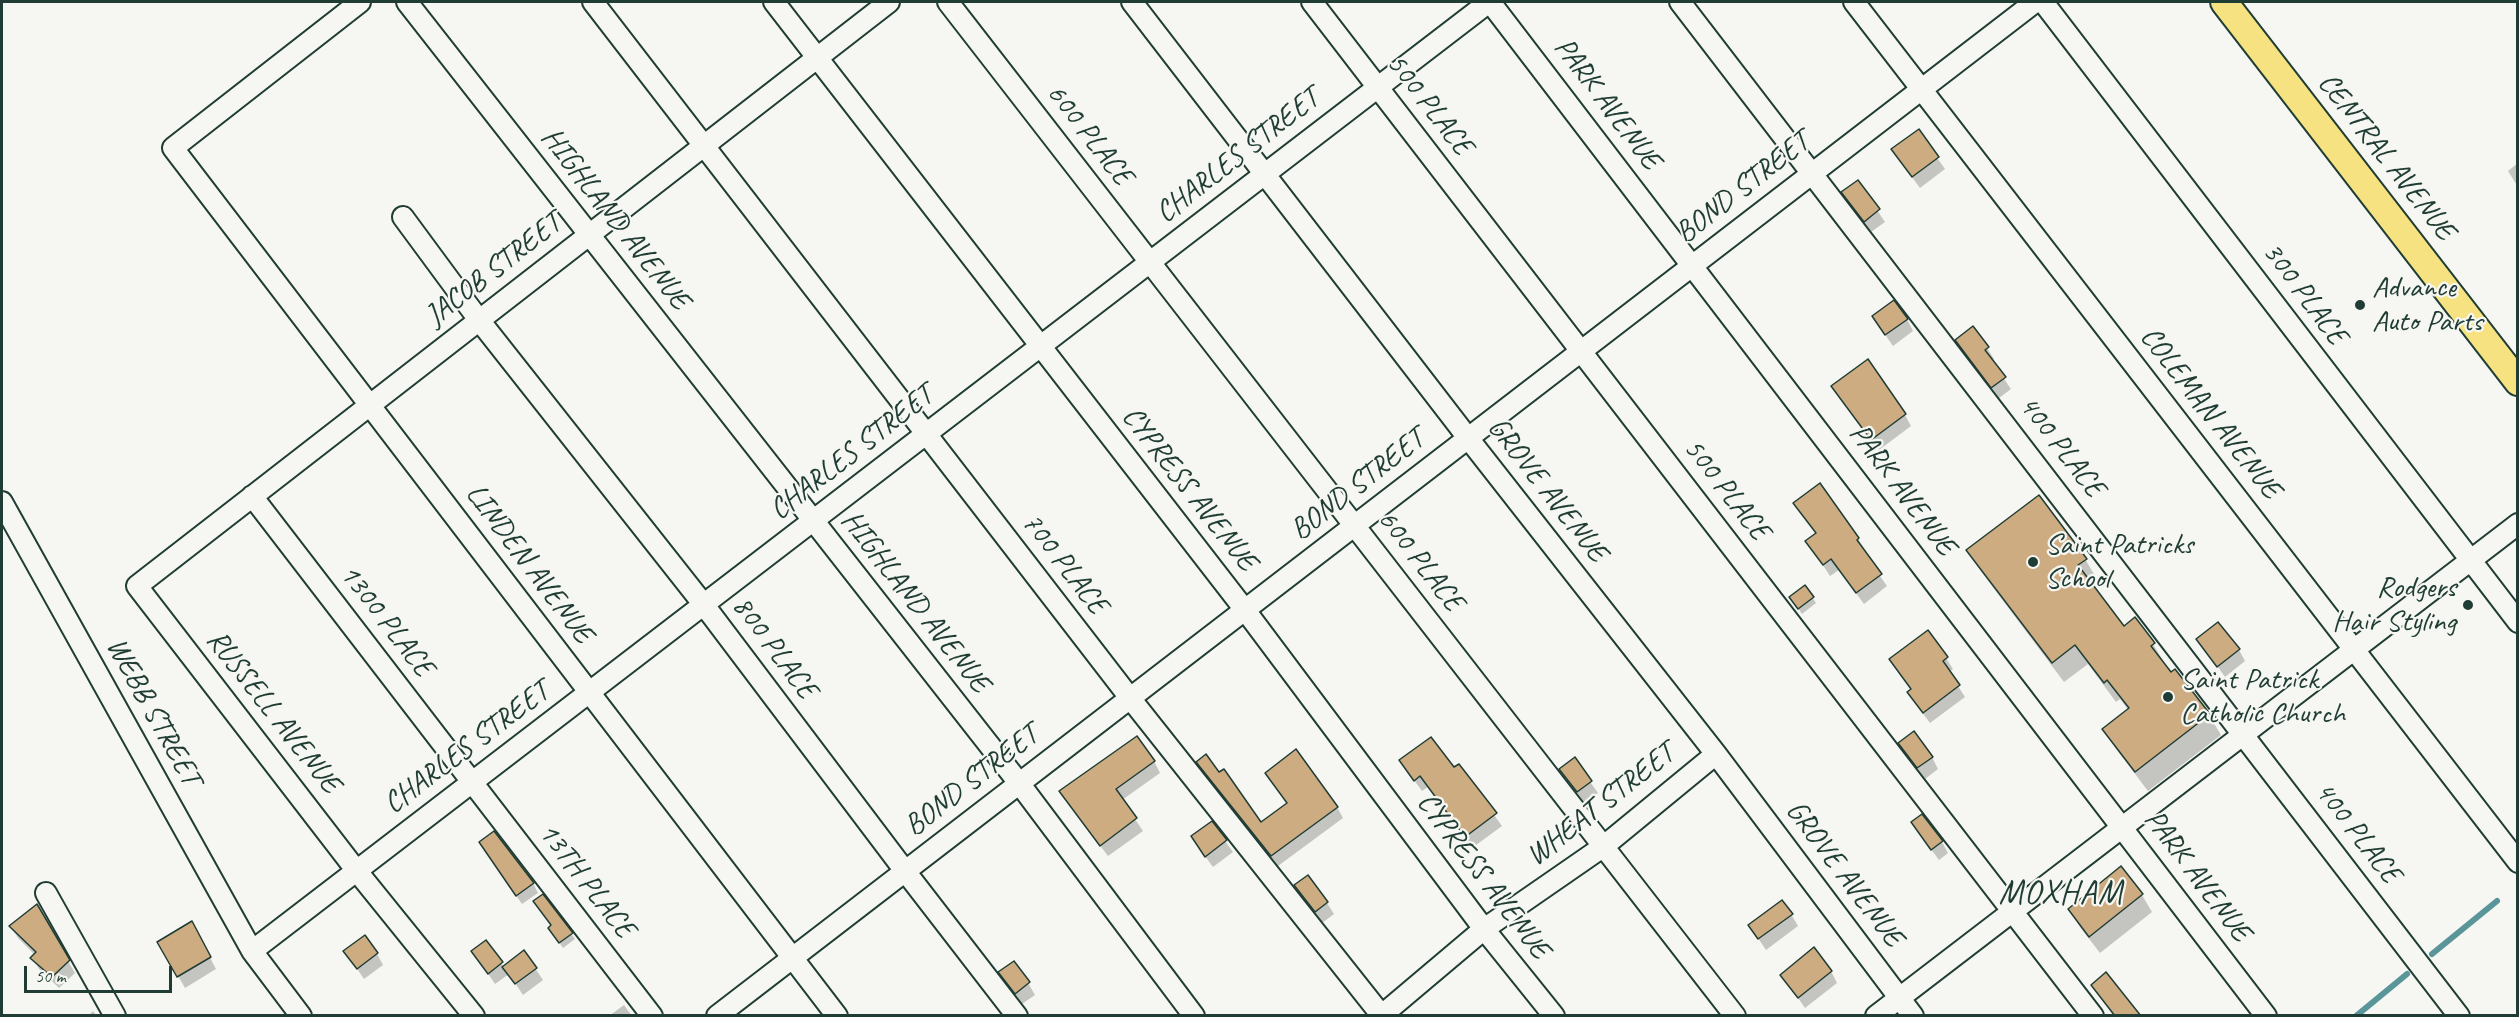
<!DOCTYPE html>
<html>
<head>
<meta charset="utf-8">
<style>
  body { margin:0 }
  #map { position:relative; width:2519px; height:1017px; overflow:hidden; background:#f6f6f2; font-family:Caveat,sans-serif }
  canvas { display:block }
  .frame { position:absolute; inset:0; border:3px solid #1f3d34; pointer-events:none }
  .scale { position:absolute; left:24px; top:966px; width:148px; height:27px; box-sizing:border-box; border:3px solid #1f3d34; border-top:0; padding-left:8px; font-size:18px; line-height:21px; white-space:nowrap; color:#1f3d34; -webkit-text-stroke:4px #f6f6f2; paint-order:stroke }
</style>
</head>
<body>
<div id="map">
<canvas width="2519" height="1017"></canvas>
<div class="frame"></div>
<div class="scale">50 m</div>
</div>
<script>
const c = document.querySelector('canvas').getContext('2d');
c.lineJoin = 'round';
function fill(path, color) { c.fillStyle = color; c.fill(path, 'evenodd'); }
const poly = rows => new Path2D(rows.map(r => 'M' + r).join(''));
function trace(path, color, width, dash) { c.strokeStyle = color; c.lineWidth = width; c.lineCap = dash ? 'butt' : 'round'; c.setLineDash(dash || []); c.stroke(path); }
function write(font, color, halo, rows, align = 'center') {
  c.font = font + ' Caveat,sans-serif'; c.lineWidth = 4.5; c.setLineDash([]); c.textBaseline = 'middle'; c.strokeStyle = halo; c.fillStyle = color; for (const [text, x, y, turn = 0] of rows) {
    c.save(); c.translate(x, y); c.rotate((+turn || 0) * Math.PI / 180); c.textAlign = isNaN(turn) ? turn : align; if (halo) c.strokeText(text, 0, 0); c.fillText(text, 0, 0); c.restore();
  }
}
fill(poly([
  [1918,131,1945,169,1920,188,1900,161],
  [2518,163,2518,187,2508,171],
  [1858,182,1885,222,1871,232,1843,192],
  [1873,317,1907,319,1913,331,1893,346],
  [1957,340,1987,348,1994,359,1992,361,2011,389,1999,398],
  [1833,386,1905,415,1911,426,1879,450],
  [1820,485,1858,539,1865,550,1863,552,1887,586,1864,604,1839,570,1830,576,1807,541,1816,534,1802,515],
  [1968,550,2085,559,2097,579,2090,584,2123,628,2153,644,2165,664,2164,665,2170,674,2175,671,2209,715,2221,735,2148,791,2116,749,2104,729,2129,711,2120,699,2116,702,2088,664,2064,682,1980,570],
  [1805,587,1816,603,1802,614,1794,602],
  [2198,639,2239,650,2245,661,2225,677],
  [1946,658,1953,669,1949,672,1965,697,1930,723,1916,704,1912,690,1891,660],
  [1900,743,1932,757,1938,769,1925,779],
  [1574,759,1598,793,1584,803,1561,770],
  [1154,761,1160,773,1122,800,1143,831,1108,856,1068,803],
  [1198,762,1261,824,1288,804,1267,773,1337,807,1343,818,1278,866],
  [1459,766,1502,826,1472,848,1428,787,1422,791,1408,772,1454,770],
  [1212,823,1233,852,1213,867,1199,848],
  [1920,834,1942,842,1948,853,1939,860],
  [486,852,533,883,538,893,522,904],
  [1296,886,1327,903,1334,914,1322,923],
  [2142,895,2152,912,2100,953,2080,927,2070,910],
  [543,896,575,939,563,948,553,933],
  [36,906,75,973,59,988,39,969,32,958,35,955,18,938,11,927],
  [1791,914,1798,926,1766,950,1750,926],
  [198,935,216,969,185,988,159,943],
  [486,942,504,967,524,952,543,980,523,995,509,974,495,984,473,951],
  [345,951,377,954,383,965,364,979],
  [1831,971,1837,983,1805,1008,1782,975],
  [1000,973,1028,983,1035,995,1022,1004],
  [2092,986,2139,1016,2114,1016],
  [624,1005,632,1016,609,1016],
  [93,1011,97,1016,88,1016]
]), '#0003');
trace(poly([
  [2432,954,2497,901],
  [2356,1016,2407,974]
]), '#5a9699', 6);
const building = poly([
  [1919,129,1939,157,1912,177,1891,149,1919,129],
  [1858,180,1880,209,1864,222,1841,192,1858,180],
  [1894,300,1908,319,1885,335,1872,316,1894,300],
  [1973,326,1989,347,1985,350,2006,377,1991,388,1955,340,1973,326],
  [1868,359,1906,414,1871,440,1831,386,1868,359],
  [1820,483,1859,538,1857,540,1882,574,1856,593,1831,559,1823,565,1805,541,1816,533,1793,503,1820,483],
  [2039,495,2087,559,2078,565,2124,626,2135,617,2155,643,2151,646,2171,672,2175,669,2210,714,2135,772,2102,729,2129,708,2107,680,2104,683,2075,645,2052,663,1966,550,2039,495],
  [1805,585,1814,597,1798,609,1789,597,1805,585],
  [2218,622,2240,649,2217,667,2196,639,2218,622],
  [1928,630,1948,657,1943,661,1960,685,1923,713,1907,692,1911,689,1889,659,1928,630],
  [1914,731,1933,757,1917,768,1898,743,1914,731],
  [1137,736,1155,761,1116,789,1137,818,1100,846,1059,791,1137,736],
  [1431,737,1454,767,1459,764,1497,813,1465,837,1420,776,1414,781,1399,760,1431,737],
  [1296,749,1338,807,1271,856,1196,762,1206,754,1219,772,1224,769,1261,822,1287,803,1265,773,1296,749],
  [1575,757,1592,781,1577,792,1559,769,1575,757],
  [1922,814,1943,841,1931,850,1911,822,1922,814],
  [1212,821,1227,840,1205,857,1191,836,1212,821],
  [494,831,534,883,516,896,479,842,494,831],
  [2121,866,2143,894,2089,937,2068,909,2121,866],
  [1308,875,1328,902,1315,912,1294,885,1308,875],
  [543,894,573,933,559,943,548,928,551,925,533,901,543,894],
  [1782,900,1793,914,1758,939,1748,925,1782,900],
  [37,904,70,960,52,977,30,958,36,952,9,926,37,904],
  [192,921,211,957,177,977,157,942,192,921],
  [365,935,378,953,357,969,343,951,365,935],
  [486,940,503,962,488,974,471,951,486,940],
  [1814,947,1832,971,1798,998,1780,975,1814,947],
  [524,950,537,968,515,984,502,967,524,950],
  [1014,961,1030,982,1015,994,998,972,1014,961],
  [2106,972,2141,1016,2115,1016,2091,985,2106,972]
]);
fill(building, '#ceac81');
trace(building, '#1f3d34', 1.5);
const minor = poly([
  [360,2,173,148,837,1016],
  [407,2,1019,783,1194,1016],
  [593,2,1130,698,1382,1016],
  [774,2,1245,610,1484,929,1554,1016],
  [948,2,1735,1016],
  [1132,2,1468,438,1716,754,1913,1016],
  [1312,2,2093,1016],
  [1490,2,2266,1016],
  [1680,2,2459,1016],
  [1854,2,2518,862],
  [2043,2,2518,622],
  [403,217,479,320,704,605,905,871,1017,1016],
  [252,496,652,1016],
  [2,502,252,951,301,1016],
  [46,893,115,1016],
  [252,951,1489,2],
  [474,1016,356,870,137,586,889,2],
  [717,1016,2035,2],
  [1381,1016,1484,929,1604,846,1716,754],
  [1876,1016,2518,524]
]);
const major = poly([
  [2224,2,2518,382]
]);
trace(minor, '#1f3d34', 24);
trace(major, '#1f3d34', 30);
trace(minor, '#f6f6f2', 20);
trace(major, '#f6e281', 26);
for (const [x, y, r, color] of [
  [2360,305,6,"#1f3d34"],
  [2033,562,6,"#1f3d34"],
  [2468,605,6,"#1f3d34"],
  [2168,697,6,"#1f3d34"]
]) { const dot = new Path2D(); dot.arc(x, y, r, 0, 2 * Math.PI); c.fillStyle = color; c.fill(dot); trace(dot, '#f6f6f2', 2); }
write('30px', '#1f3d34', '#f6f6f2', [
  ["PARK AVENUE",1607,104,53],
  ["500 PLACE",1429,105,52],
  ["600 PLACE",1089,135,52],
  ["CHARLES STREET",1238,156,-38],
  ["CENTRAL AVENUE",2386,157,52],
  ["BOND STREET",1743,188,-38],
  ["HIGHLAND AVENUE",615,219,52],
  ["JACOB STREET",494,270,-38],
  ["300 PLACE",2304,294,53],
  ["COLEMAN AVENUE",2210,413,52],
  ["400 PLACE",2061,447,52],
  ["CHARLES STREET",852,453,-38],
  ["BOND STREET",1358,485,-38],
  ["CYPRESS AVENUE",1189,489,52],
  ["GROVE AVENUE",1547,490,52],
  ["500 PLACE",1726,490,52],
  ["PARK AVENUE",1902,490,53],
  ["600 PLACE",1420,561,52],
  ["LINDEN AVENUE",529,564,53],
  ["700 PLACE",1064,564,52],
  ["HIGHLAND AVENUE",915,602,52],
  ["1300 PLACE",386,621,52],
  ["800 PLACE",774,648,53],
  ["WEBB STREET",153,712,61],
  ["RUSSELL AVENUE",273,712,52],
  ["CHARLES STREET",467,748,-37],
  ["BOND STREET",972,781,-38],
  ["WHEAT STREET",1601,805,-38],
  ["400 PLACE",2357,833,52],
  ["GROVE AVENUE",1844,874,53],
  ["CYPRESS AVENUE",1483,876,53],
  ["PARK AVENUE",2197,876,53],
  ["13TH PLACE",586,881,52]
]);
write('30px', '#1f3d34', '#f6f6f2', [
  ["Advance",2372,288],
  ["Auto Parts",2372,322],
  ["Saint Patricks",2045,545],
  ["School",2045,579],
  ["Rodgers",2456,588,"right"],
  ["Hair Styling",2456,622,"right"],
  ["Saint Patrick",2180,680],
  ["Catholic Church",2180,714]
], 'left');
c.letterSpacing = '1.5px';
write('33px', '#1f3d34', '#f6f6f2', [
  ["MOXHAM",2061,894]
]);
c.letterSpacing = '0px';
</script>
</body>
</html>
